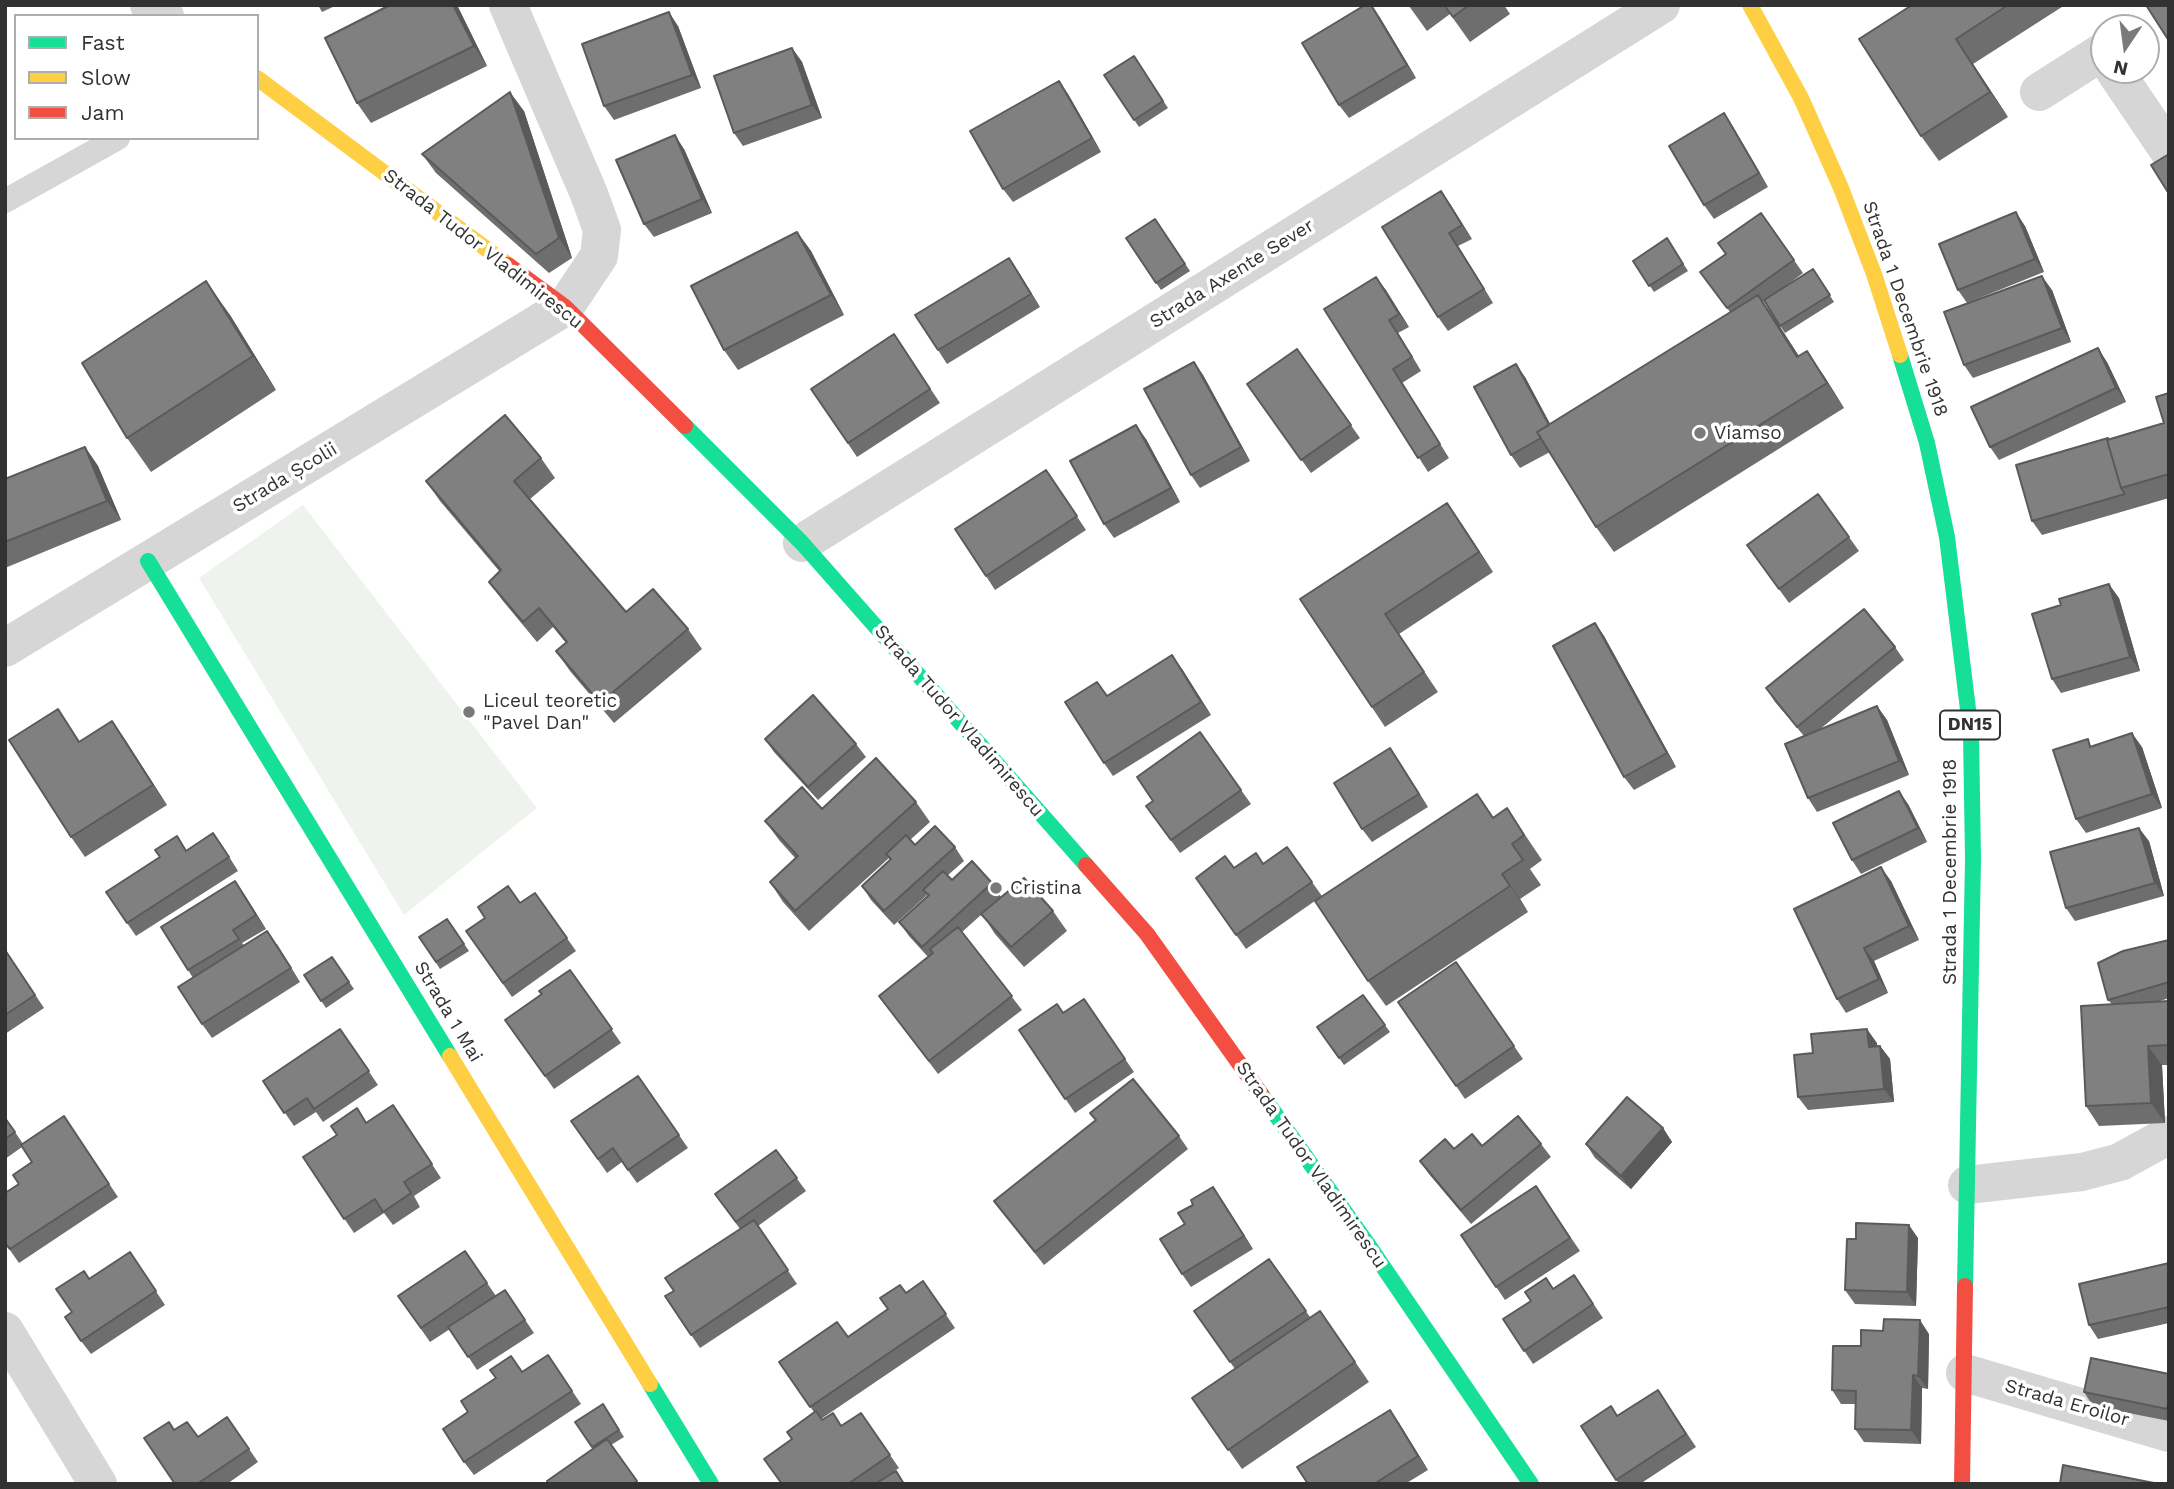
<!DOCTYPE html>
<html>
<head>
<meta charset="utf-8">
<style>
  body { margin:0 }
  #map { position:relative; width:2174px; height:1489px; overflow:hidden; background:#fff; font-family:"Work Sans",sans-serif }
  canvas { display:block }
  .frame { position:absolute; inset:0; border:7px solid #323232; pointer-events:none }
  .legend { position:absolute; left:14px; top:14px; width:245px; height:126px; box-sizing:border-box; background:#fff; border:2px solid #adadad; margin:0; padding:9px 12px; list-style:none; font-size:21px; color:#323232 }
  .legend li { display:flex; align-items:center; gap:14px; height:35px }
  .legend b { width:35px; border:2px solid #adadad }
  .north { position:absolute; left:2090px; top:14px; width:70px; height:70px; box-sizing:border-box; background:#fff; border:2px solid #adadad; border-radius:50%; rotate:193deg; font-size:19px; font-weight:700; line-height:28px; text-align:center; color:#323232 }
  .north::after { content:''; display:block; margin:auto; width:24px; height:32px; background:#7a7a7a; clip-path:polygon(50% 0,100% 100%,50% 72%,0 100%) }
</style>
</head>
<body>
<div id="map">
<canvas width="2174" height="1489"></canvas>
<div class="frame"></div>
<ul class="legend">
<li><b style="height:9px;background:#16e098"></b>Fast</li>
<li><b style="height:9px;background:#ffcf43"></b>Slow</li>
<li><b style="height:9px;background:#f24e42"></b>Jam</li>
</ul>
<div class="north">N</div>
</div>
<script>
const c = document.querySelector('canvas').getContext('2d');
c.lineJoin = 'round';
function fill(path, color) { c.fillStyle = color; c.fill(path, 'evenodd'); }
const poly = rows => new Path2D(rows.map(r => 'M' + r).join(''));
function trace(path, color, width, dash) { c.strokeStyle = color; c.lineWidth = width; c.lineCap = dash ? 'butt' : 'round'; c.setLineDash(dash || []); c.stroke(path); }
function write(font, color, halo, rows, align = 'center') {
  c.font = font + ' "Work Sans",sans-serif'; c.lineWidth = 7; c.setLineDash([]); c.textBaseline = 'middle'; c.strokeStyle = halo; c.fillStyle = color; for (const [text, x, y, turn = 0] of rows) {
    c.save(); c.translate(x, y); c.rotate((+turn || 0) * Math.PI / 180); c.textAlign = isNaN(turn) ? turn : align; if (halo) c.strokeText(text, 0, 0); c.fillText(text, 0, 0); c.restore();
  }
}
fill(poly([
  [303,505,537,808,404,915,199,578]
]), '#eff3ed');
trace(poly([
  [5,201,118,138]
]), '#d6d6d6', 24);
trace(poly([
  [149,5,165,16],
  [2114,70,2169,151],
  [2039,92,2102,52,2104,56],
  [802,543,1661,5],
  [5,648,565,307,599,256,602,230,589,194,508,5],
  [1967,1185,2082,1172,2120,1162,2169,1135],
  [5,1331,98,1484],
  [1965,1373,2169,1433]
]), '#d6d6d6', 38);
trace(poly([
  [1900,355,1927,443,1947,537,1971,734,1973,859,1965,1286],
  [685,426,802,543,1086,865],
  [148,561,450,1056],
  [1261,1094,1369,1246,1531,1484],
  [650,1384,711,1484]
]), '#16e098', 16);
trace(poly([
  [1750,5,1801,98,1841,188,1874,274,1900,355],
  [257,78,508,265],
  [450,1056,650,1384]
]), '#ffcf43', 16);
trace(poly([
  [508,265,565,307,685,426],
  [1086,865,1147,934,1261,1094],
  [1962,1484,1965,1286]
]), '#f24e42', 16);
fill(poly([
  [318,5,337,5,322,12],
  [390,5,457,5,487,66,371,123,357,103],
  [1504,5,1510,14,1470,42,1450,14,1427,31,1409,6],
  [1912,5,2065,5,1973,64,2008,117,1939,161,1921,136],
  [1379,16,1416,78,1349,118,1339,105],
  [678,26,701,88,614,120,604,106],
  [792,48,802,62,822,118,743,146,734,133],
  [1134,56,1168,108,1139,127,1104,75],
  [1068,94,1101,152,1013,202,1003,189],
  [524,111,572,258,549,273,436,173,422,154],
  [1724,113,1733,127,1768,187,1714,219,1704,205],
  [684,149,712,213,654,237,644,224],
  [1450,204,1472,239,1458,246,1493,303,1448,331,1438,317],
  [1761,213,1803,273,1782,289,1813,269,1834,302,1785,333,1764,301,1763,302,1799,356,1824,376,1844,408,1614,552,1596,527,1550,452,1520,468,1511,455,1525,377,1550,424,1730,312,1700,272,1725,254,1718,243],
  [1155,219,1190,271,1161,290,1126,238],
  [2025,226,2044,272,1967,303,1958,290],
  [797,232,811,251,844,315,738,370,724,350],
  [1667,238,1688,271,1654,292,1633,261],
  [1009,258,1040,307,947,364,938,350],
  [1376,277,1409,327,1398,333,1421,371,1402,383,1449,458,1428,472,1324,309],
  [2052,290,2071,342,1973,378,1964,365],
  [230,315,276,390,151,472,127,438],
  [894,334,940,403,857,457,811,389],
  [1297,349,1360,438,1311,473,1247,384],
  [1194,362,1203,375,1250,461,1200,488,1191,475],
  [2107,362,2126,402,1999,460,1990,447],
  [2169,393,2169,498,2042,535,2032,521,2109,439,2164,423],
  [1146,439,1180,502,1114,538,1104,524],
  [85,447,98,466,121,520,5,568,5,479],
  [541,458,555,478,530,499,626,612,688,629,702,649,614,723,570,671,556,651,566,643,553,627,537,642,503,601,489,582,500,572,440,501,426,481],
  [1046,470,1086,530,995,590,986,576],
  [1818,494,1859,551,1789,603,1747,545],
  [1461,523,1493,572,1399,634,1438,692,1385,727,1300,599],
  [2119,598,2140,671,2061,693,2052,679],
  [1595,623,1604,636,1676,767,1634,790,1624,777],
  [1895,647,1904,660,1819,730,1877,706,1887,720,1909,775,1817,812,1808,798,1804,736,1775,702,1766,688],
  [1182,669,1211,715,1113,776,1104,763,1107,696],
  [58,709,80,742,112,721,167,805,85,857,71,837],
  [1200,732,1251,804,1180,853,1146,806,1153,801],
  [765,739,856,744,866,757,818,800,774,752],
  [2093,746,2142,747,2162,808,2086,833,2076,819],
  [1390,748,1428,807,1372,842,1362,829],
  [916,802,930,822,910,840,915,845,955,847,964,861,947,876,952,880,992,883,1001,897,1053,911,1067,931,1024,967,995,934,982,914,962,932,1022,1010,938,1074,879,996,928,957,909,936,899,922,928,896,927,895,894,925,871,900,862,886,890,860,889,858,809,931,783,902,770,882,796,859,779,840,765,821,822,809],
  [1908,804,1927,842,1861,874,1852,860],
  [1507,808,1542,860,1530,869,1541,885,1520,899,1528,912,1386,1006,1368,981,1494,817],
  [2149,841,2164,896,2075,921,2066,908],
  [223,847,238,871,136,936,127,923,187,851],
  [1287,847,1322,896,1246,949,1196,878,1234,868,1264,864],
  [1891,881,1919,940,1874,961,1888,993,1846,1013,1837,999],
  [535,893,576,951,512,997,466,931,520,903],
  [244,894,266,929,242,943,244,945,277,944,300,982,212,1038,202,1024,193,978,188,970],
  [447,919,469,951,440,969,419,937],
  [2169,940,2169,998,2157,1002,2169,1001,2169,1065,2162,1065,2165,1123,2099,1126,2086,1106,2112,1004,2108,1000],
  [5,949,44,1008,5,1034],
  [332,957,354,989,326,1008,304,975],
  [1456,962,1523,1059,1465,1099,1398,1002],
  [570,970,621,1043,554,1089,505,1020,541,994],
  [1363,995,1390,1032,1344,1065,1317,1027],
  [1084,999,1134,1072,1075,1113,1019,1030,1064,1013],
  [340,1029,378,1085,323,1122,316,1112,294,1126,263,1081],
  [1877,1043,1877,1046,1880,1046,1890,1059,1894,1102,1808,1110,1798,1097,1813,1053],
  [638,1076,688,1148,637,1183,622,1162,607,1173,571,1121],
  [64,1116,118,1197,19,1263,5,1243,19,1184,32,1162,22,1147,5,1159,5,1117,23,1144],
  [402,1118,441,1178,414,1196,420,1207,393,1225,384,1213,354,1233,303,1157,367,1122],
  [1663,1128,1672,1142,1631,1189,1595,1158,1586,1144],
  [1179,1136,1188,1149,1044,1265,994,1201],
  [1541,1144,1551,1157,1471,1224,1429,1174,1420,1161,1454,1149,1482,1146],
  [776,1150,806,1191,758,1226,797,1284,700,1348,665,1296,674,1291,740,1229,715,1194],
  [1536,1186,1580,1251,1505,1300,1461,1235],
  [1222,1200,1253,1249,1191,1287,1182,1274],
  [1918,1238,1916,1306,1855,1304,1845,1290,1856,1239],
  [465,1251,496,1296,505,1290,534,1333,477,1370,450,1329,430,1342,398,1296],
  [130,1252,165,1305,91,1354,81,1341,72,1312,89,1279],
  [1269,1259,1310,1317,1320,1311,1369,1382,1242,1469,1192,1398,1235,1369,1194,1311],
  [2169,1263,2169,1323,2098,1339,2089,1325],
  [1574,1275,1603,1318,1533,1364,1503,1319,1553,1289],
  [923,1281,955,1328,821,1419,822,1420,841,1426,861,1413,899,1468,893,1472,896,1471,905,1484,782,1484,792,1439,814,1412,779,1362,848,1337,888,1309,906,1293],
  [1929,1334,1928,1389,1922,1388,1921,1444,1864,1442,1855,1429,1856,1404,1841,1404,1832,1390,1861,1346],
  [548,1355,581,1404,474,1475,464,1462,468,1412,522,1372],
  [2169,1374,2169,1421,2093,1406,2084,1392],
  [1658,1390,1696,1447,1640,1484,1619,1484,1581,1426,1618,1415],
  [603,1404,624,1437,611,1445,639,1484,548,1484,593,1449,575,1422],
  [227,1417,258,1462,227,1484,175,1484,174,1430,198,1437],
  [1399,1423,1428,1470,1405,1484,1308,1484]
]), '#6e6e6e');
fill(poly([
  [453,5,457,5,487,66,474,46],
  [1372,5,1379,16,1416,78,1407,65],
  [669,12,678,26,701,88,692,75],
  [1956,39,1973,64,2008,117,1990,92],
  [792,48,802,62,822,118,812,105],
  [1059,81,1068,94,1101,152,1092,138],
  [510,92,524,111,572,258,559,238],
  [1724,113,1733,127,1768,187,1759,173],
  [675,135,684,149,712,213,702,199],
  [1441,191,1450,204,1472,239,1462,225],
  [2016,212,2025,226,2044,272,2035,259],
  [797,232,811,251,844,315,831,295],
  [1449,233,1458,246,1493,303,1484,289],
  [1009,258,1018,271,1040,307,1031,294],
  [2042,276,2052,290,2071,342,2062,328],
  [1376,277,1386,290,1409,327,1399,314],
  [206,281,230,315,276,390,253,356],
  [1758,295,1776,320,1815,382,1797,357],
  [1389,320,1398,333,1421,371,1412,357],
  [2098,348,2107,362,2126,402,2116,388],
  [1807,351,1824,376,1844,408,1827,383],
  [1194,362,1203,375,1250,461,1241,447],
  [1516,364,1525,377,1562,446,1553,432],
  [1136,425,1146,439,1180,502,1171,488],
  [85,447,98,466,121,520,107,501],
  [1447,503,1461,523,1493,572,1479,552],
  [2109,584,2119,598,2140,671,2130,657],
  [1595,623,1604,636,1676,767,1667,753],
  [1172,655,1182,669,1211,715,1201,702],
  [1877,706,1887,720,1909,775,1899,761],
  [112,721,126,741,167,805,153,785],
  [2132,733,2142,747,2162,808,2152,794],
  [1390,748,1399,761,1428,807,1419,794],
  [1899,791,1908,804,1927,842,1918,828],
  [2139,828,2149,841,2164,896,2155,883],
  [1881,867,1891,881,1919,940,1909,926],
  [1502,874,1520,899,1528,912,1510,886],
  [235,881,244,894,266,929,256,915],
  [1864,948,1874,961,1888,993,1879,979],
  [1867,1029,1877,1043,1879,1060,1869,1047],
  [1880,1046,1890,1059,1894,1102,1884,1089],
  [2148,1046,2162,1065,2165,1123,2151,1103],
  [1663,1128,1672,1142,1631,1189,1621,1176],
  [1213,1187,1222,1200,1253,1249,1244,1236],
  [1909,1225,1918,1238,1916,1306,1907,1292],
  [1920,1320,1929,1334,1928,1389,1918,1376],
  [1913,1375,1922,1388,1921,1444,1911,1430],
  [1390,1410,1399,1423,1428,1470,1418,1456]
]), '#5a5a5a');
const building = poly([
  [390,5,453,5,474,46,357,103,325,38,390,5],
  [1365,5,1371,5,1407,65,1339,105,1302,43,1365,5],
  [1444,5,1469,5,1453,17,1444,5],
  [1912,5,2008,5,1956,39,1990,92,1921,136,1859,39,1912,5],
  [2146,5,2169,5,2169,41,2146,5],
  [669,12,692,75,604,106,582,44,669,12],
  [792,48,812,105,734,133,714,76,792,48],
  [1134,56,1163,101,1134,120,1104,75,1134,56],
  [1059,81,1092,138,1003,189,970,131,1059,81],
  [510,92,559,238,536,254,422,154,510,92],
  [1724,113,1759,173,1704,205,1669,146,1724,113],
  [675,135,702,199,644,224,616,160,675,135],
  [2169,154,2169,194,2151,165,2169,154],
  [1441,191,1462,225,1449,233,1484,289,1438,317,1382,227,1441,191],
  [2016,212,2035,259,1958,290,1939,244,2016,212],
  [1761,213,1794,260,1727,308,1700,272,1726,254,1718,243,1761,213],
  [1155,219,1185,264,1156,283,1126,238,1155,219],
  [797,232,831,295,724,350,691,286,797,232],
  [1667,238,1683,264,1649,286,1633,261,1667,238],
  [1009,258,1031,294,938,350,915,315,1009,258],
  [1813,269,1830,295,1780,326,1764,300,1813,269],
  [2042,276,2062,328,1964,365,1944,312,2042,276],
  [1376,277,1399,314,1389,320,1412,357,1393,369,1440,444,1418,458,1324,309,1376,277],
  [206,281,253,356,127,438,82,363,206,281],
  [1758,295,1797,357,1807,351,1827,383,1596,527,1537,432,1758,295],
  [894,334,930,389,848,443,811,389,894,334],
  [2098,348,2116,388,1990,447,1971,407,2098,348],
  [1297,349,1351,425,1301,460,1247,384,1297,349],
  [1194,362,1241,447,1191,475,1144,389,1194,362],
  [1516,364,1549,425,1537,432,1541,438,1511,455,1474,387,1516,364],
  [2169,393,2169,474,2121,488,2107,440,2164,423,2156,397,2169,393],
  [505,415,541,458,514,481,626,612,653,589,688,629,600,703,556,651,567,642,539,608,523,622,489,582,501,570,426,481,505,415],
  [1136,425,1171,488,1104,524,1070,461,1136,425],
  [2108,438,2109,440,2107,440,2121,488,2125,494,2032,521,2016,465,2108,438],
  [85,447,107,501,5,542,5,479,85,447],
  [1046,470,1077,516,986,576,955,529,1046,470],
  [1818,494,1849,537,1779,589,1747,545,1818,494],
  [1447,503,1479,552,1385,614,1424,672,1372,707,1300,599,1447,503],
  [2109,584,2130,657,2052,679,2032,614,2061,605,2059,599,2109,584],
  [1864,609,1895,647,1797,727,1766,688,1864,609],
  [1595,623,1667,753,1624,777,1553,646,1595,623],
  [1172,655,1201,702,1104,763,1065,702,1097,682,1107,696,1172,655],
  [813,695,856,744,808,787,765,739,813,695],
  [1877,706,1899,761,1808,798,1785,744,1877,706],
  [58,709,79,742,112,721,153,785,71,837,9,740,58,709],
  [1200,732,1241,790,1171,840,1146,806,1153,801,1137,777,1200,732],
  [2132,733,2152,794,2076,819,2053,750,2088,739,2090,747,2132,733],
  [1390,748,1419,794,1362,829,1334,783,1390,748],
  [876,758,916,802,795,911,770,882,798,856,765,821,802,787,822,809,876,758],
  [1899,791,1918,828,1852,860,1833,823,1899,791],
  [1477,794,1493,818,1507,808,1524,835,1512,844,1523,860,1502,874,1510,886,1368,981,1315,901,1477,794],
  [935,826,955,847,884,911,862,886,891,859,886,854,906,835,915,845,935,826],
  [2139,828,2155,883,2066,908,2050,852,2139,828],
  [213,833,229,857,127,923,106,892,160,857,155,850,177,836,186,851,213,833],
  [1287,847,1312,882,1236,935,1196,878,1225,856,1234,868,1256,853,1263,864,1287,847],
  [972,861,992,883,922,947,899,922,929,895,923,890,943,871,952,880,972,861],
  [1881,867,1909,926,1864,948,1879,979,1837,999,1794,909,1881,867],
  [1024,878,1053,911,1011,947,981,914,1024,878],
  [235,881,256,915,233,930,239,939,188,970,161,927,235,881],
  [508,886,520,903,535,893,567,938,503,983,466,931,485,918,478,907,508,886],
  [447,919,464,944,436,962,419,937,447,919],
  [958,927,1012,996,929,1061,879,996,933,953,930,949,958,927],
  [267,931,291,968,202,1024,178,987,267,931],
  [2169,940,2169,982,2108,1000,2098,963,2123,951,2169,940],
  [5,950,35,995,5,1015,5,950],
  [332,957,349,982,321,1001,304,975,332,957],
  [1456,962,1514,1046,1456,1086,1398,1002,1456,962],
  [570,970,612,1029,545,1076,505,1020,542,994,539,991,570,970],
  [1363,995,1385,1025,1339,1058,1317,1027,1363,995],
  [1084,999,1125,1059,1065,1099,1019,1030,1057,1004,1063,1013,1084,999],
  [2169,1001,2169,1045,2148,1046,2151,1103,2086,1106,2081,1006,2169,1001],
  [340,1029,369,1071,314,1109,307,1098,284,1113,263,1081,340,1029],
  [1867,1029,1869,1047,1880,1046,1884,1089,1798,1097,1794,1055,1813,1053,1811,1034,1867,1029],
  [638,1076,679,1135,628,1170,613,1148,598,1159,571,1121,638,1076],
  [1133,1079,1179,1136,1035,1252,994,1201,1096,1120,1090,1113,1133,1079],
  [1627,1097,1663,1128,1621,1176,1586,1144,1627,1097],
  [393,1105,432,1164,404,1182,411,1193,383,1212,375,1199,344,1219,303,1157,337,1135,331,1126,357,1108,366,1123,393,1105],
  [64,1116,109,1184,10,1249,5,1243,5,1193,19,1184,13,1175,32,1162,21,1145,64,1116],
  [1518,1116,1541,1144,1461,1210,1420,1161,1445,1139,1454,1149,1472,1134,1482,1146,1518,1116],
  [5,1118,15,1132,5,1139,5,1118],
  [776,1150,797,1178,736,1222,715,1194,776,1150],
  [1536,1186,1570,1238,1496,1287,1461,1235,1536,1186],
  [1213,1187,1244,1236,1182,1274,1160,1239,1185,1224,1178,1213,1193,1205,1191,1200,1213,1187],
  [754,1220,788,1270,691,1335,665,1296,674,1291,665,1278,754,1220],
  [1856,1223,1909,1225,1907,1292,1845,1290,1847,1239,1856,1239,1856,1223],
  [465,1251,487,1283,421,1328,398,1296,465,1251],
  [130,1252,156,1291,81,1341,65,1317,72,1312,56,1289,84,1271,89,1279,130,1252],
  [1269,1259,1306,1311,1230,1362,1194,1311,1269,1259],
  [2169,1263,2169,1307,2089,1325,2079,1284,2169,1263],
  [1574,1275,1593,1304,1524,1351,1503,1319,1531,1301,1525,1292,1546,1278,1553,1289,1574,1275],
  [923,1281,946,1314,810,1407,779,1362,837,1322,848,1337,888,1309,880,1298,900,1285,906,1293,923,1281],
  [505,1290,525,1320,468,1357,448,1327,505,1290],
  [1320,1311,1355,1362,1228,1450,1192,1398,1320,1311],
  [1884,1319,1920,1320,1918,1376,1913,1375,1911,1430,1855,1429,1856,1391,1832,1390,1833,1346,1861,1346,1861,1330,1883,1331,1884,1319],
  [548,1355,572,1391,464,1462,443,1429,468,1412,461,1401,496,1378,490,1370,511,1356,522,1372,548,1355],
  [2091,1358,2169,1374,2169,1399,2167,1409,2084,1392,2091,1358],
  [1658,1390,1686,1434,1616,1480,1581,1426,1611,1406,1617,1416,1658,1390],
  [603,1404,619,1430,592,1447,575,1422,603,1404],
  [1390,1410,1418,1456,1374,1484,1308,1484,1297,1467,1390,1410],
  [816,1411,822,1420,833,1413,841,1426,861,1413,890,1455,848,1484,782,1484,764,1459,792,1439,787,1432,816,1411],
  [227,1417,249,1449,197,1484,175,1484,144,1438,169,1422,174,1430,187,1422,198,1437,227,1417],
  [607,1439,637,1481,633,1484,548,1484,547,1481,607,1439],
  [2063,1465,2159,1484,2060,1484,2063,1465],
  [896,1471,904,1484,875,1484,896,1471]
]);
fill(building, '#808080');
trace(building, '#5a5a5a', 2);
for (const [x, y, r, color] of [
  [1700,433,7,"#7a7a7a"],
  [469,712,7,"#7a7a7a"],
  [996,888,7,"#7a7a7a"]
]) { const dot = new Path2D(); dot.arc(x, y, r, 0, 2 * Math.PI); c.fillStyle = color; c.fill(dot); trace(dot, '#fff', 2.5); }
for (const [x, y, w] of [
  [1970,725,60]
]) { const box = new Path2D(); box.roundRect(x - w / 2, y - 14.5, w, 29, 5); c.fillStyle = '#fff'; c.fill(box); trace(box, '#323232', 2); }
write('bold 18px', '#323232', null, [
  ["DN15",1970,725]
]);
write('19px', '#323232', '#fff', [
  ["Strada Tudor Vladimirescu",483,249,38],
  ["Strada Axente Sever",1232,274,-32],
  ["Strada 1 Decembrie 1918",1905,309,71],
  ["Strada Școlii",285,478,-31],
  ["Strada Tudor Vladimirescu",959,721,49],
  ["Strada 1 Decembrie 1918",1950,872,-90],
  ["Strada 1 Mai",448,1012,59],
  ["Strada Tudor Vladimirescu",1311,1165,55],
  ["Strada Eroilor",2067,1403,16]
]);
write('19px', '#323232', '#fff', [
  ["Viamso",1714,433],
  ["Liceul teoretic",483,701],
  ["\"Pavel Dan\"",483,723],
  ["Cristina",1010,888]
], 'left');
</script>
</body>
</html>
